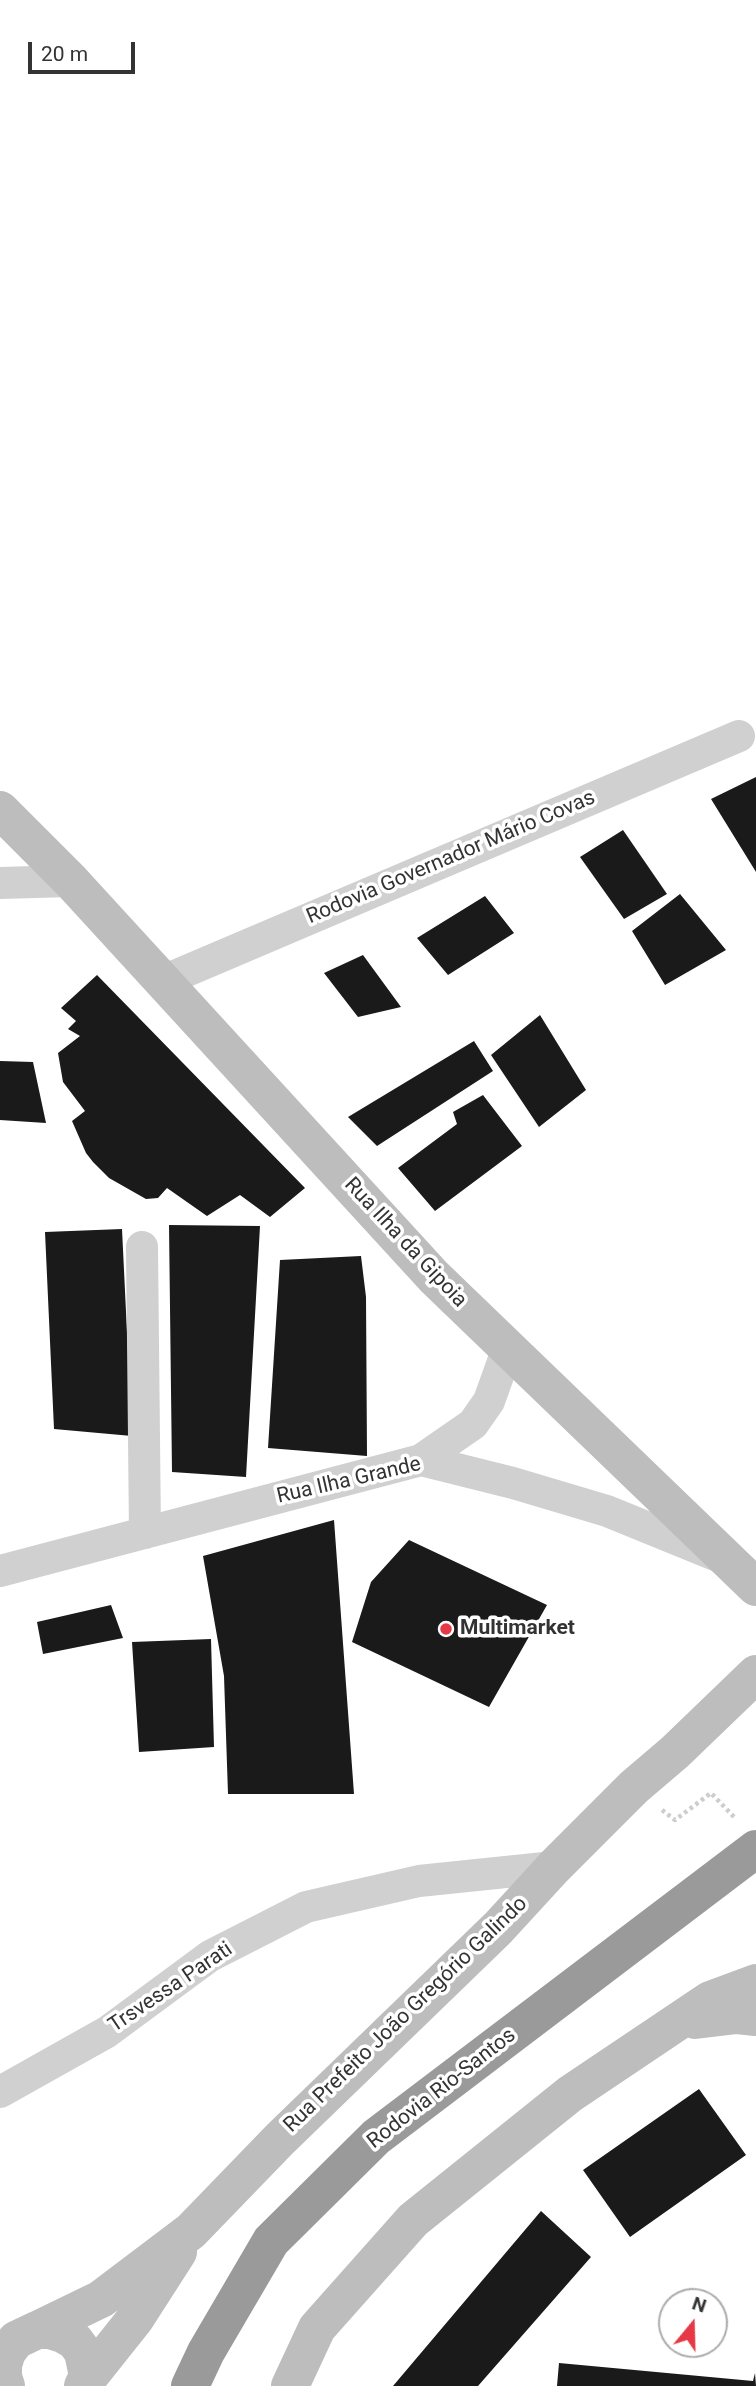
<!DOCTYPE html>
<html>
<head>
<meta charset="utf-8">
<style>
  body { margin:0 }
  #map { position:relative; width:756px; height:2386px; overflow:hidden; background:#fff; font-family:Roboto,sans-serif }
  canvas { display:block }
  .north { position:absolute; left:658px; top:2288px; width:70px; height:70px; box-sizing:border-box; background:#fff; border:2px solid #adadad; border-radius:50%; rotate:19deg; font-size:19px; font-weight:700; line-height:28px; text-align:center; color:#333 }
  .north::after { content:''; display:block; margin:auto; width:24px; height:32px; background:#e63946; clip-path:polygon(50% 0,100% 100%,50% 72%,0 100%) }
  .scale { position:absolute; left:28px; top:42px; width:107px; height:32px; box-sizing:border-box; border:4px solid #333; border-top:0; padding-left:9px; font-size:21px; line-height:24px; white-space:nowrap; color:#333; -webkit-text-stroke:5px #fff; paint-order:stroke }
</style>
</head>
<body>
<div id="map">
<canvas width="756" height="2386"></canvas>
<div class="north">N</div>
<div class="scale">20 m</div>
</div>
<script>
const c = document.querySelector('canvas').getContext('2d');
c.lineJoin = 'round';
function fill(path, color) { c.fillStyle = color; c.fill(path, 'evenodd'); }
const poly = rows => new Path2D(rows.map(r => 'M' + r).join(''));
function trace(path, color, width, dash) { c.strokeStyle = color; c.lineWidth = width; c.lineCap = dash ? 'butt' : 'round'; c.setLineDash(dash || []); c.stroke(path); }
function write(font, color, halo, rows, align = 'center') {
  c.font = font + ' Roboto,sans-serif'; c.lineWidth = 7; c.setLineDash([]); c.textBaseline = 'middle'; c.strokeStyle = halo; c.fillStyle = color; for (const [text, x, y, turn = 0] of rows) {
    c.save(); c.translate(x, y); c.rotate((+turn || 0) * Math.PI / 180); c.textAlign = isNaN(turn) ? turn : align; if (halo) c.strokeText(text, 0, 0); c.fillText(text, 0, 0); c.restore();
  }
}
fill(poly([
  [756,777,756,872,711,799],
  [623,830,667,894,624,919,580,857],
  [680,894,726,950,665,985,632,931],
  [485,896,514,933,448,975,417,938],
  [363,955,401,1007,358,1017,324,973],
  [97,975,305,1188,270,1217,240,1195,207,1216,167,1188,158,1198,146,1199,109,1178,93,1162,86,1153,72,1121,85,1111,63,1082,58,1053,80,1036,68,1029,76,1021,61,1008],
  [540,1015,586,1090,539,1127,491,1055],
  [474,1041,493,1071,377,1146,348,1117],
  [0,1061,33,1062,46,1123,0,1120],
  [483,1095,522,1146,435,1211,398,1168,457,1124,453,1112],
  [169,1225,260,1226,246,1477,172,1472],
  [122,1229,132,1436,54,1429,45,1232],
  [361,1256,366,1297,367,1456,268,1448,280,1260],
  [334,1520,354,1794,228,1794,224,1676,203,1556],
  [409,1540,547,1605,489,1707,352,1642,371,1582],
  [111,1605,123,1638,43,1654,37,1622],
  [211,1639,214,1747,139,1752,132,1642],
  [699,2089,746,2155,630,2237,583,2170],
  [541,2211,591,2257,478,2386,393,2386],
  [559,2363,753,2381,755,2373,756,2386,557,2386]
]), '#1a1a1a');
trace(poly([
  [662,1810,675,1820,711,1793,735,1818]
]), '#cdcdcd', 4.5, [3.5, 3.5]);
trace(poly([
  [0,883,71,881],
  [163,981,739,736],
  [142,1247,145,1533],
  [421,1460,473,1424,489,1401,508,1348],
  [0,1571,421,1460,513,1483,607,1511,715,1555],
  [0,2092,107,2032,210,1956,306,1907,419,1881,554,1867]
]), '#d0d0d0', 32);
trace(poly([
  [0,810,71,881,434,1277,756,1587],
  [695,2020,737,2015,756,2017],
  [37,2330,101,2299,191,2231,280,2139,498,1928,554,1867,634,1787,675,1752,756,1674],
  [88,2378,135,2319,178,2252],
  [6,2386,3,2377,3,2365,7,2352,16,2340,37,2330,50,2330,63,2334,75,2341,83,2352,88,2376,83,2386],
  [290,2386,317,2328,413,2220,570,2094,710,2000,756,1983]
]), '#bdbdbd', 38);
trace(poly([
  [190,2386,206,2352,271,2241,376,2137,756,1849]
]), '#9a9a9a', 38);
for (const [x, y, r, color] of [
  [446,1629,7,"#e63946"]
]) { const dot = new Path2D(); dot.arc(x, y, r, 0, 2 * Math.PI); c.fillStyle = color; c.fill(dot); trace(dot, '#fff', 2.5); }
write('21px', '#333', '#fff', [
  ["Rodovia Governador Mário Covas",451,858,-23],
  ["Rua Ilha da Gipoia",405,1243,47],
  ["Rua Ilha Grande",349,1481,-13],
  ["Trsvessa Parati",171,1988,-34],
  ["Rua Prefeito João Gregório Galindo",406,2015,-44],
  ["Rodovia Rio-Santos",442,2089,-38]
]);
write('bold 21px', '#333', '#fff', [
  ["Multimarket",460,1629]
], 'left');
</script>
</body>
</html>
